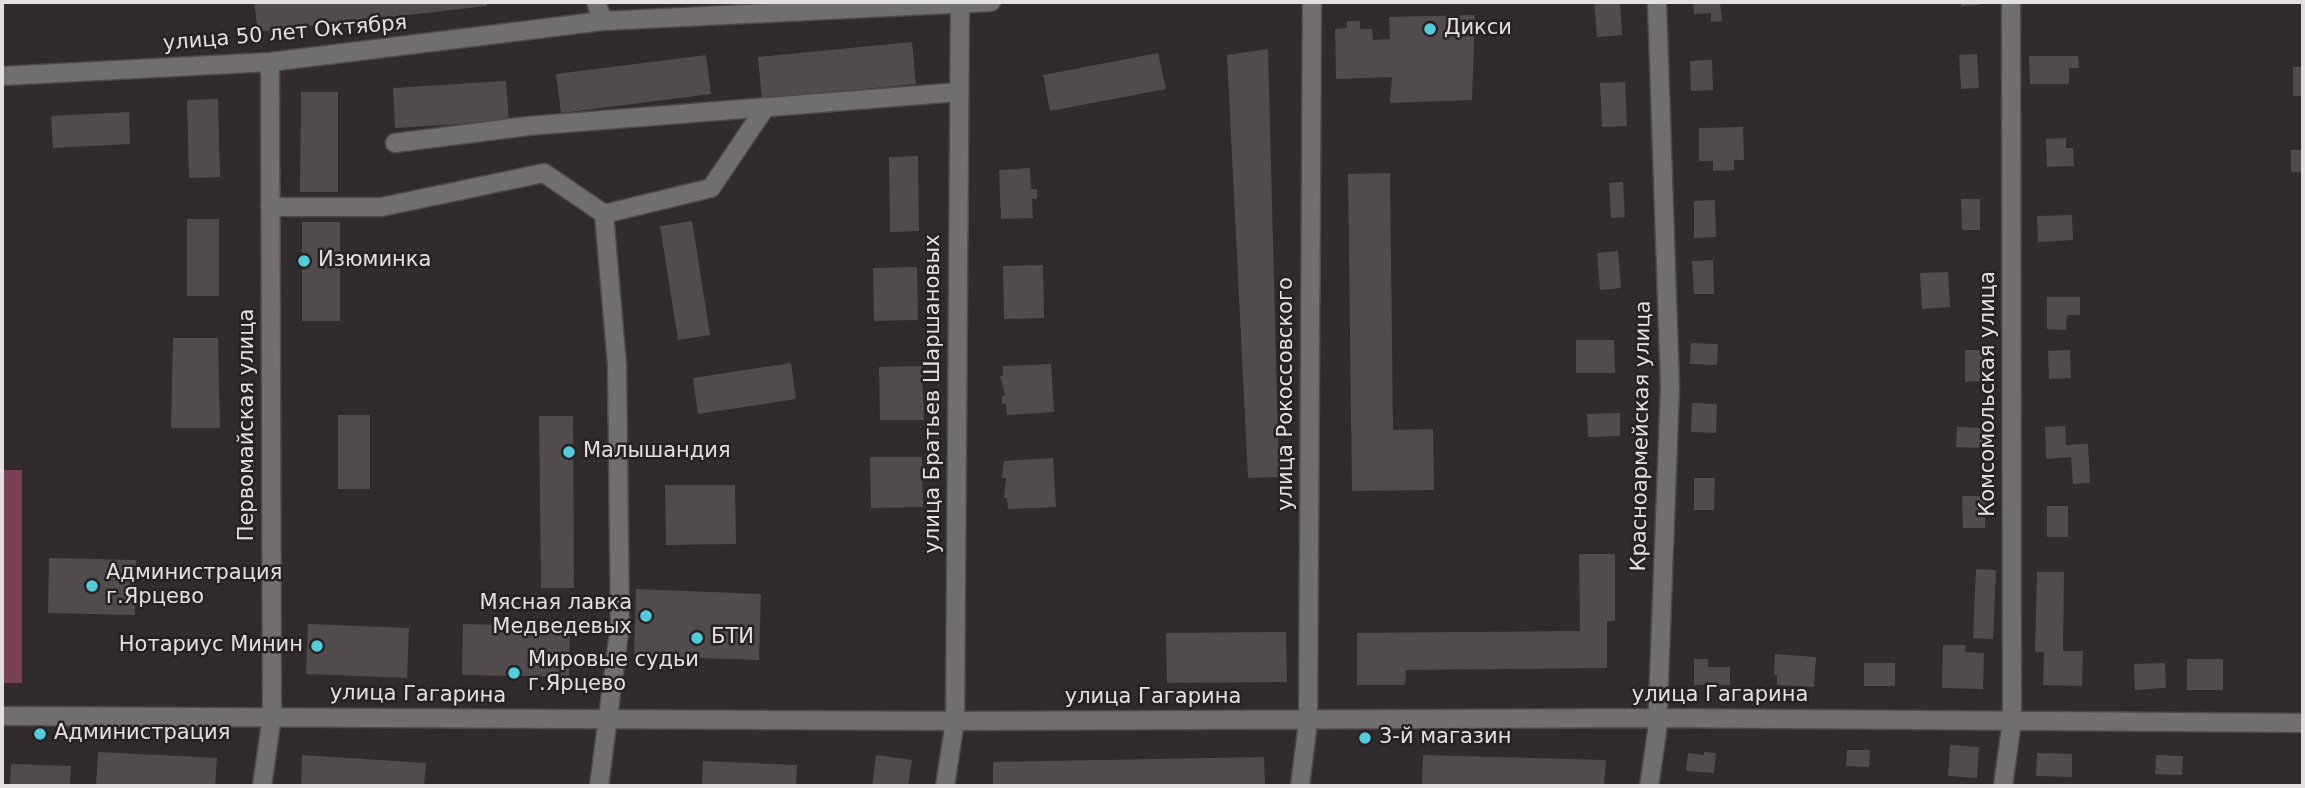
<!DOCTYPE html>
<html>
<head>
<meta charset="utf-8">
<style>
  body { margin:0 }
  #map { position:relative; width:2305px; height:788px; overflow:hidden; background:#312b2d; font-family:"DejaVu Sans",sans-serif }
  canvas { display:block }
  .frame { position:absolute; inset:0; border:4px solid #e4e0e1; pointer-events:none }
</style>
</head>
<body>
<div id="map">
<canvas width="2305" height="788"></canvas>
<div class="frame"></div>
</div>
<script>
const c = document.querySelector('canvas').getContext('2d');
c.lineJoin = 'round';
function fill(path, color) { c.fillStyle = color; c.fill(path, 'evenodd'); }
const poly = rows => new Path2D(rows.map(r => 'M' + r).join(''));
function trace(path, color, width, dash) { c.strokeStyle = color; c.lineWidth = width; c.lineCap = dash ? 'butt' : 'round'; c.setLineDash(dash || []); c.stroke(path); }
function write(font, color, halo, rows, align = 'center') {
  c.font = font + ' "DejaVu Sans",sans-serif'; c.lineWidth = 5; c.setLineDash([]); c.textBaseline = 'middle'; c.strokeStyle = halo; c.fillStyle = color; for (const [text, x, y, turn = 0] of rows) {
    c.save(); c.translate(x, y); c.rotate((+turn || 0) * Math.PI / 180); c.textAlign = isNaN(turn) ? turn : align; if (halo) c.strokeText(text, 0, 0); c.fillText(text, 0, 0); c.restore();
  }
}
fill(poly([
  [2,470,22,470,22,683,2,683]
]), '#774156');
fill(poly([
  [254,2,487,2,487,6,258,32],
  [1594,2,1620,2,1622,35,1597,37],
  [1693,2,1720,2,1722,21,1711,22,1711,13,1694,14],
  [1961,2,1980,2,1980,5,1961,6],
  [1475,15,1472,100,1390,103,1392,77,1336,79,1335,29,1347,28,1347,21,1360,21,1360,29,1372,29,1373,40,1390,39,1389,17],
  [912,42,916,84,762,99,758,57],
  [1268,49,1279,477,1248,478,1227,55],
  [1158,53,1166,89,1050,111,1043,75],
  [1977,54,1979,88,1961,89,1959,55],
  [706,55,711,94,561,113,556,74],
  [2029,56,2078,56,2079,68,2069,68,2069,84,2030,84],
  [1712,60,1713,90,1691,91,1690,61],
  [2293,67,2303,67,2303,96,2293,96],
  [506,81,509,121,395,128,393,88],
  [1625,82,1627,126,1602,127,1600,83],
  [301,92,338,92,338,192,300,192],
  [218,99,220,177,189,178,187,100],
  [129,112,130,144,53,148,51,116],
  [1743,127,1744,160,1734,160,1734,170,1713,171,1713,161,1699,161,1699,128],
  [2066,138,2066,148,2073,148,2074,166,2047,167,2046,139],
  [2291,150,2303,150,2303,172,2291,172],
  [918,156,919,231,890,232,889,157],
  [1030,168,1031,189,1037,189,1037,199,1032,199,1033,218,1001,219,999,170],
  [1390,173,1393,430,1433,429,1434,490,1352,491,1348,174],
  [1623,182,1625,217,1611,218,1609,183],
  [1961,199,1980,199,1980,230,1962,230],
  [1715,200,1716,237,1694,238,1694,201],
  [2072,215,2073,240,2038,242,2037,216],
  [187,219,219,219,219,296,187,296],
  [692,221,710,335,678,340,660,226],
  [302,222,340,222,340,321,302,321],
  [1618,251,1621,288,1600,290,1597,253],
  [1713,260,1714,294,1694,294,1692,261],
  [1043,265,1044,318,1004,319,1003,266],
  [917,267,918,320,874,321,873,268],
  [1948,272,1950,307,1922,309,1920,273],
  [2047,297,2080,297,2080,315,2067,315,2066,330,2047,329],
  [173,338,218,338,220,428,171,428],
  [1576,340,1614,340,1615,373,1576,373],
  [1691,343,1718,344,1717,365,1690,364],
  [1965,350,1982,350,1982,381,1965,382],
  [2070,350,2071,378,2049,379,2048,351],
  [791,363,796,399,698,414,693,378],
  [1051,364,1054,412,1007,415,1006,403,1002,404,1002,396,1005,395,1000,376,1003,376,1003,366],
  [922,366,924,420,880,420,879,367],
  [1692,403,1717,404,1716,433,1691,432],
  [1620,413,1620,436,1588,437,1587,414],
  [338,415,370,415,370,489,338,489],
  [539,416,573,416,574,588,541,588],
  [2065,426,2066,445,2088,444,2090,483,2073,484,2071,457,2046,459,2045,427],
  [1957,427,1983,428,1983,448,1956,447],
  [870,457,922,457,923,507,871,508],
  [1053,458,1056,507,1008,509,1007,498,1004,498,1006,478,1002,478,1004,461],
  [1694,478,1715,478,1714,510,1694,510],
  [665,485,735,485,736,544,666,545],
  [1962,496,1985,496,1985,528,1963,528],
  [2047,506,2068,506,2068,537,2047,537],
  [1579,554,1615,554,1615,621,1607,621,1607,668,1406,670,1405,685,1357,685,1357,633,1580,631],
  [49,558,136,560,135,615,48,613],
  [1976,569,1996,570,1993,639,1973,638],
  [2037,572,2064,572,2063,651,2083,651,2082,686,2043,685,2044,652,2035,652],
  [636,589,761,594,759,660,634,656],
  [308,624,409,628,407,678,306,674],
  [463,624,570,627,569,677,462,675],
  [1286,632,1287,682,1167,683,1166,633],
  [1943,645,1966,645,1965,652,1984,653,1983,689,1942,688],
  [1775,654,1816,657,1814,687,1777,685,1777,675,1774,675],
  [1694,659,1708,659,1708,667,1730,667,1730,685,1694,685],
  [2187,659,2223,659,2223,690,2187,690],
  [1864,663,1895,663,1895,686,1864,686],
  [2165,663,2166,688,2135,690,2134,664],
  [1950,745,1979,747,1977,778,1948,776],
  [1847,750,1870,750,1869,767,1846,766],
  [98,752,217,758,215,786,96,786],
  [1704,752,1716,753,1714,773,1686,771,1688,753,1704,755],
  [2037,753,2072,754,2072,777,2036,776],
  [302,755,426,763,424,786,301,786],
  [876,755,912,760,908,786,872,786],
  [1423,755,1606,760,1604,786,1422,786],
  [2156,755,2183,756,2182,775,2155,774],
  [1264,757,1265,786,993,786,993,762],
  [703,761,797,765,796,786,702,786],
  [11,764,71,766,70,786,10,786]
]), '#514b4d');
const minor = poly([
  [596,2,603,21],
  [2,76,270,62,603,21,991,2],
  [395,143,528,126,959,92],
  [270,207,381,207,544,173,604,214,617,365,620,625,599,786],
  [604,214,711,188,765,108],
  [2,716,955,721,1657,718,2303,723],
  [262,786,272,716,270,62],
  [945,786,955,721,960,2],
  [1300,786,1308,722,1312,2],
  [1649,786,1657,732,1670,387,1657,2],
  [2003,786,2012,721,2011,2]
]);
trace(minor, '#4e484a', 21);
trace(minor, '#716e6f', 18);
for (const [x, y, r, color] of [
  [1430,29,7,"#52cbda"],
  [304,261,7,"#52cbda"],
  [569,452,7,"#52cbda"],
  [92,586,7,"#52cbda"],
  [646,616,7,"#52cbda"],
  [697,638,7,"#52cbda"],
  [317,646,7,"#52cbda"],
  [514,673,7,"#52cbda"],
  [40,734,7,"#52cbda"],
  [1365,738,7,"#52cbda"]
]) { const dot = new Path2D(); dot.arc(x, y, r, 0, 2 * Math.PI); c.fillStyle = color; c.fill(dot); trace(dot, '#272123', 2.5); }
write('21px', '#e4e0e1', '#272123', [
  ["Дикси",1444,29],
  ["Изюминка",318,261],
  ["Малышандия",583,452],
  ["Администрация",106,574],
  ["г.Ярцево",106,598],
  ["Мясная лавка",632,604,"right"],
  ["Медведевых",632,628,"right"],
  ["БТИ",711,638],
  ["Нотариус Минин",303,646,"right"],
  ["Мировые судьи",528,661],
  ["г.Ярцево",528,685],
  ["Администрация",54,734],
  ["3-й магазин",1379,738]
], 'left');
write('21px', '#e4e0e1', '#272123', [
  ["улица 50 лет Октября",285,34,-5],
  ["улица Братьев Шаршановых",934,394,-90],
  ["улица Рокоссовского",1287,394,-90],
  ["Комсомольская улица",1989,394,-90],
  ["Первомайская улица",248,425,-90],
  ["Красноармейская улица",1642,436,-89],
  ["улица Гагарина",418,695,1],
  ["улица Гагарина",1720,696],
  ["улица Гагарина",1153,698]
]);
</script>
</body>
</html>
